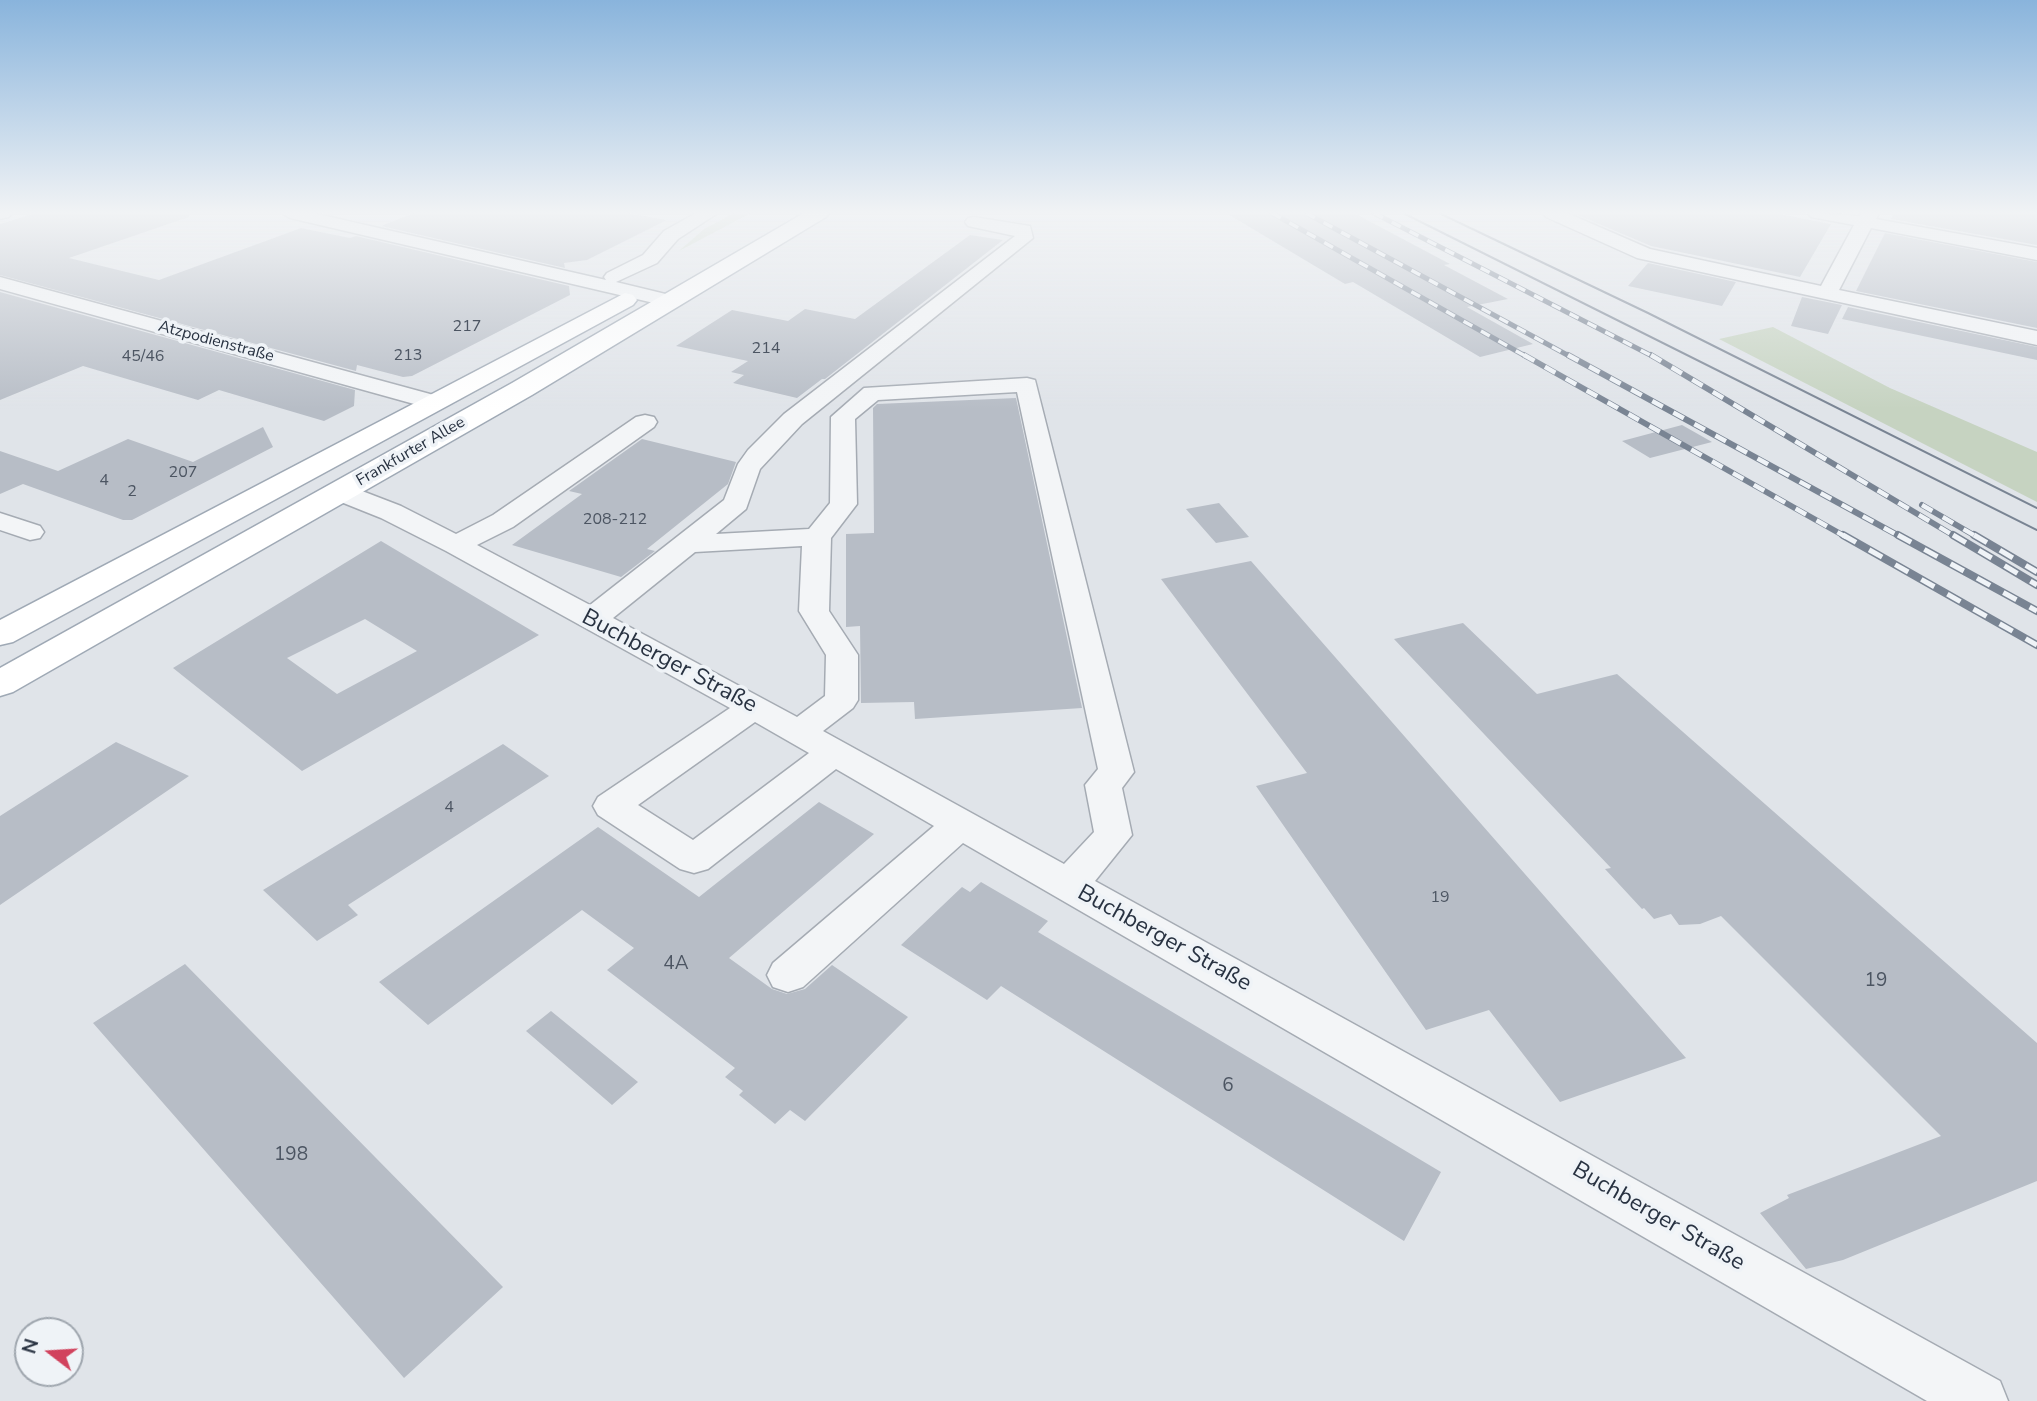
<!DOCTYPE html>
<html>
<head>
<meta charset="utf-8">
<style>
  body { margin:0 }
  #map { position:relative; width:2037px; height:1401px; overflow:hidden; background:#e0e4e9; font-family:"Nunito Sans",sans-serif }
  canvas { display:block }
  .north { position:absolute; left:14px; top:1317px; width:70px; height:70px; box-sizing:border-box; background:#eff3f7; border:2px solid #9fa6ae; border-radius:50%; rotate:287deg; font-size:19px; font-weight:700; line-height:28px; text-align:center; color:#283241 }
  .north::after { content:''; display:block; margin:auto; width:24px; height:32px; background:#d1425d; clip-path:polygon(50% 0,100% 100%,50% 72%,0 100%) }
</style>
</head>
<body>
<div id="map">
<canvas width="2037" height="1401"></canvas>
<div class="north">N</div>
</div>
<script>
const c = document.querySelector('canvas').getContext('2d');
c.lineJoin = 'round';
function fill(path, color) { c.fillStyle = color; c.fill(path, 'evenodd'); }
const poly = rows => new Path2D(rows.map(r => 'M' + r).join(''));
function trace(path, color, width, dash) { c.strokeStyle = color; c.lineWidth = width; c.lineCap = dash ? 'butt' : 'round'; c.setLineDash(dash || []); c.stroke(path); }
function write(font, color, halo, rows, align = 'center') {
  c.font = font + ' "Nunito Sans",sans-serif'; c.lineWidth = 7; c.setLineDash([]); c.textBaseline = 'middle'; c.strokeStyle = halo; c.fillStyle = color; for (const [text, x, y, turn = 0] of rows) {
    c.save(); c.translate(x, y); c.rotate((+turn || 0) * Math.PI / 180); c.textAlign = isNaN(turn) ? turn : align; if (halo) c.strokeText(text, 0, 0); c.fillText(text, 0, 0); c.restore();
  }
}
fill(poly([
  [734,213,751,213,679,251,704,229],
  [1773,327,1890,388,2037,452,2037,502,1719,339]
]), '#c6d3c1');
fill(poly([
  [36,213,189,213,189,217,69,258,159,280,301,228,350,238,356,236,569,286,570,295,412,376,403,377,357,365,356,371,0,275,0,224],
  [414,213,627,213,667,220,587,260,564,263,565,268,381,226],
  [1226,213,1354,213,1450,264,1444,265,1508,299,1467,307,1533,344,1480,357,1353,282,1345,284],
  [1573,213,1775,213,1831,224,1800,277,1651,246],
  [1894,213,2037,213,2037,245,1891,219],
  [1885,233,2037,262,2037,328,1856,291],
  [970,235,1003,240,825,379,822,379,797,398,733,383,744,375,731,372,748,361,676,346,732,310,788,321,805,309,855,319],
  [1648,263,1736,282,1722,306,1628,286],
  [0,292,355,390,354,406,324,421,219,390,198,400,83,366,0,400],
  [1802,297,1842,305,1828,334,1791,326],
  [1848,307,2037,347,2037,360,1842,319],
  [1016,398,1082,708,915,719,914,702,861,703,860,626,846,627,846,534,874,533,873,408,877,404],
  [1682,425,1712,442,1650,458,1622,441],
  [263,427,273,447,132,520,123,520,23,484,0,494,0,451,58,471,128,439,193,462],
  [642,439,736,462,728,484,647,549,655,551,621,577,512,545,582,494,569,491],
  [1219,503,1249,537,1216,543,1186,509],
  [381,541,539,635,302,771,173,668],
  [365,619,417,651,337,694,287,658],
  [1251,561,1686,1058,1560,1102,1489,1010,1426,1030,1256,786,1307,773,1161,579],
  [1463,623,1537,694,1617,674,2037,1043,2037,1181,1843,1260,1806,1269,1760,1213,1789,1198,1787,1195,1941,1136,1721,916,1700,924,1679,925,1671,914,1654,919,1644,908,1642,909,1605,869,1611,868,1394,639],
  [116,742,189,776,0,905,0,816],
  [503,744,549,776,348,905,358,915,317,941,263,890],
  [819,802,874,834,729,958,772,989,787,994,805,989,832,965,908,1017,805,1121,790,1110,775,1124,739,1095,743,1091,725,1077,735,1068,607,970,634,948,582,910,428,1025,379,982,598,827,699,897],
  [981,882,1048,921,1038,932,1441,1172,1404,1241,1001,986,987,1000,901,945,962,887,970,892],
  [185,964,503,1287,404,1378,93,1023],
  [551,1011,638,1082,612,1105,526,1031]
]), '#b7bdc6');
const minor = poly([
  [0,213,12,213,9,217,0,219,0,213],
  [281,213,313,213,606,280,604,277,607,273,643,255,664,231,696,213,718,213,678,239,657,263,616,282,678,297,681,301,678,305,671,307,290,218,281,213],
  [1543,213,1567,213,1650,249,1821,286,1854,225,1811,217,1808,213,1860,216,1861,213,1879,213,1876,219,2037,248,2037,260,1871,228,1839,290,2037,331,2037,345,1637,258,1546,217,1543,213],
  [974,217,1030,226,1033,238,802,424,760,469,746,509,716,534,809,529,830,503,831,417,864,388,1027,378,1035,380,1134,772,1122,788,1132,835,1095,881,2000,1381,2008,1401,1927,1401,963,843,803,987,788,992,773,987,767,975,773,963,934,826,836,769,708,869,694,873,680,869,598,815,593,806,598,797,730,708,446,551,381,518,331,498,327,492,331,486,340,484,349,486,401,506,456,534,493,515,636,417,645,415,654,417,657,422,654,427,513,527,477,545,590,605,724,500,738,464,748,450,784,414,1015,236,968,226,965,222,968,218,974,217],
  [1017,392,1098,769,1085,785,1094,832,1064,864,823,731,853,708,858,700,858,655,829,611,831,538,857,504,855,419,878,400,1017,392],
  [802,546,799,611,826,655,825,696,797,717,613,618,695,552,802,546],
  [755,722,809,753,693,840,638,805,755,722],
  [0,277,441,397,445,402,441,407,433,409,425,407,0,289,0,277],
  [0,513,40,526,44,532,40,538,30,540,0,530,0,513]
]);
const major = poly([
  [804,213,829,213,826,217,532,395,13,692,0,696,0,668,512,383,804,213],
  [625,293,633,295,637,300,633,305,13,642,0,645,0,620,625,293]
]);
trace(minor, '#a5abb3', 3);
trace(major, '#9fa9b5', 3);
fill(minor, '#f3f5f7');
fill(major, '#fff');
trace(poly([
  [1403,213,2037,530],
  [1439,213,1648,313,2037,508]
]), '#798493', 2);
const railFar2 = poly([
  [1272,213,1527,357],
  [1306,213,1571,357],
  [1374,213,1654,357]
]);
const railFar1 = poly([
  [1524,355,1846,537],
  [1568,355,1901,537],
  [1651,355,1956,537],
  [1922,505,1977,537]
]);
const rail = poly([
  [1843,535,2037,645],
  [1898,535,2037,611],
  [1953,535,2037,585],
  [1974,535,2037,572]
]);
trace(railFar2, '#798493', 5);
trace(railFar1, '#798493', 6);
trace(rail, '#798493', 8);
trace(railFar2, '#eff3f7', 3.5, [10]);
trace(railFar1, '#eff3f7', 4.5, [12]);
trace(rail, '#eff3f7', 5, [15]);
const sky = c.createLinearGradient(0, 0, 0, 409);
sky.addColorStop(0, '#89b4dc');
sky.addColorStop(0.52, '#f1f3f5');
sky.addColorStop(1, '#f1f3f500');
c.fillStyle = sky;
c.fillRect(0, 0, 2037, 409);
write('16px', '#4c5562', null, [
  ["217",467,327],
  ["214",766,349],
  ["213",408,356],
  ["45/46",143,357],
  ["207",183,473],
  ["4",104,481],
  ["2",132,492],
  ["208-212",615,520],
  ["4",449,808],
  ["19",1440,898]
]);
write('16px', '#283241', '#eff3f7', [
  ["Atzpodienstraße",216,342,15],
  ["Frankfurter Allee",411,452,-30]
]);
write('19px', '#4c5562', null, [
  ["4A",676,964],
  ["19",1876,981],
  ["6",1228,1086],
  ["198",291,1155]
]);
write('23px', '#283241', '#eff3f7', [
  ["Buchberger Straße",669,662,28],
  ["Buchberger Straße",1164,939,29],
  ["Buchberger Straße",1658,1217,30]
]);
</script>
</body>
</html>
